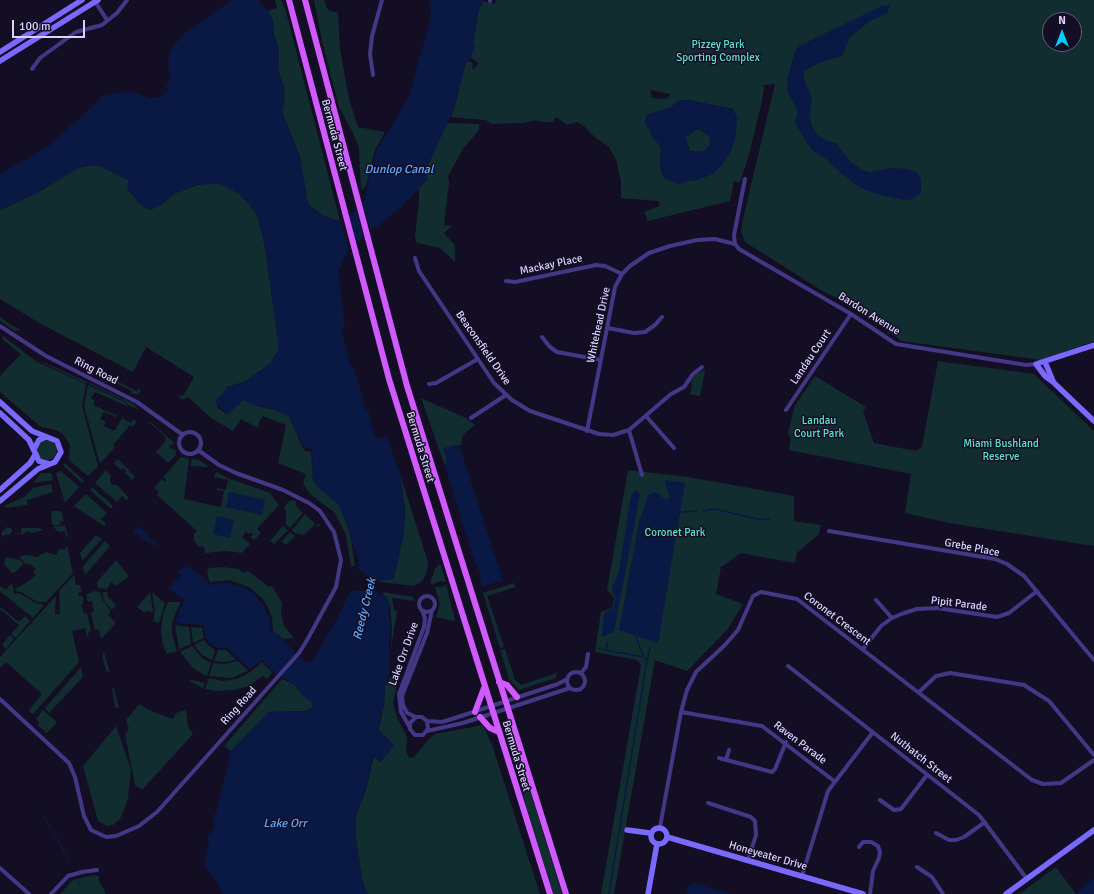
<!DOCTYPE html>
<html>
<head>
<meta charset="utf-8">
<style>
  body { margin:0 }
  #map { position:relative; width:1094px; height:894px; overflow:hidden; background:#140e25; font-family:Signika,sans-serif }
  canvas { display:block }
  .north { position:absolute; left:1042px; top:12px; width:40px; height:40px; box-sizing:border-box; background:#140e25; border:1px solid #645c7c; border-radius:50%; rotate:0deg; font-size:11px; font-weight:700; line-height:16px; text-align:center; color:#dbd2ff }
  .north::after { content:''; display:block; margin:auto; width:14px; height:18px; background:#00cdfd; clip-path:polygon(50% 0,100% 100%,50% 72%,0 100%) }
  .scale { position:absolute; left:12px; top:20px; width:73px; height:18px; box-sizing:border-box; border:2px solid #dbd2ff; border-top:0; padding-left:5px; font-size:12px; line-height:14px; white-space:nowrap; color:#dbd2ff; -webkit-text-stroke:3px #140e25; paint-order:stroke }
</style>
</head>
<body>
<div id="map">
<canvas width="1094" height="894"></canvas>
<div class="north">N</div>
<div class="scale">100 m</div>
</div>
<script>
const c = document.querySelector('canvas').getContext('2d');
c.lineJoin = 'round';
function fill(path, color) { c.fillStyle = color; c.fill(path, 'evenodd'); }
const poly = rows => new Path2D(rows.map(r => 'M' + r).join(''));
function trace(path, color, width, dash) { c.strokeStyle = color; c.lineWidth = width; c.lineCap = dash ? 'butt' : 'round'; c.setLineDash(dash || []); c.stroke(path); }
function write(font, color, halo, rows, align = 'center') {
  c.font = font + ' Signika,sans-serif'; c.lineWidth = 3; c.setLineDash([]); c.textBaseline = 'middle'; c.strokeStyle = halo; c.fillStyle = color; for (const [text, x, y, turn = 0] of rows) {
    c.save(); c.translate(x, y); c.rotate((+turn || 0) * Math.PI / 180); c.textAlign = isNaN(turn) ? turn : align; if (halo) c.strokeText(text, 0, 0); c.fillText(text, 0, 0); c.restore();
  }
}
fill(poly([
  [275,0,281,0,285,8,340,221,324,216,308,204,300,157,282,111,285,98,284,88,278,69,279,51,274,34,273,21,268,11,277,8],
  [314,0,324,0,328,10,338,13,340,48,349,99,358,127,385,132,375,150,366,186,361,190,359,148,353,133,339,107,322,41],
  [497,0,1094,0,1094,341,1041,360,901,341,875,319,846,300,838,299,821,290,745,242,741,231,742,223,775,84,763,85,764,88,762,101,749,155,740,182,734,181,730,201,648,221,644,212,660,206,658,201,621,198,621,182,616,159,609,147,597,139,584,126,577,122,567,125,556,117,553,122,543,122,536,120,524,123,492,124,485,120,451,117,454,109,466,62,472,62,473,70,479,63,470,57,475,47,473,44,478,12,483,1,494,4],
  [1050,20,1074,20,1074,44,1050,44],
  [650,90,670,94,670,95,666,99,652,98],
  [680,100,688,100,733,109,697,180,686,181,664,178,660,167,661,149,659,144,654,139,645,122,647,115,671,107],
  [447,123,479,124,479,130,463,149,448,176,449,183,444,225,452,226,444,233,455,245,455,262,440,248,417,243,415,236,419,201,419,188,427,179,425,171],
  [700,129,711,138,709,147,702,152,690,151,685,137,695,130],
  [96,165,101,166,128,180,129,191,139,203,150,210,162,204,173,194,197,185,215,183,224,185,239,194,250,205,258,217,265,247,278,340,278,351,270,364,244,382,227,387,224,393,220,396,217,407,226,414,244,400,256,406,276,410,289,416,302,446,305,451,311,452,313,480,317,486,339,505,350,533,355,566,351,566,346,535,335,513,309,493,303,483,306,474,278,463,286,425,263,416,259,422,258,428,241,419,233,431,211,418,188,397,184,400,179,397,181,395,183,396,194,377,146,347,133,372,43,325,0,299,0,210,37,193,78,168],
  [0,317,13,326,21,330,15,331,0,321],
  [3,336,37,362,86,384,82,406,98,466,88,476,69,460,70,445,63,434,56,430,41,427,0,392,0,376,21,354,2,339],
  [938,361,1034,374,1094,431,1094,546,949,523,905,513,911,474,789,450,791,437,788,434,795,405,815,376,866,407,863,412,874,443,916,451,922,446],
  [43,362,87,382,87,384,43,363],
  [704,370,705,371,700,396,690,394,692,387,691,382,696,374],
  [96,371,137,391,140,388,140,392,137,395,131,393,132,391,100,375,95,372],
  [90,383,132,403,137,407,137,409,130,406,125,401,89,384],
  [88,385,125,402,129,407,95,392,91,398,95,401,93,405,116,415,119,412,114,420,115,416,104,412,100,419,106,422,104,426,114,431,124,415,123,419,131,423,133,419,137,422,132,427,130,425,113,445,115,447,100,464,84,406],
  [421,398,466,418,475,425,463,435,461,445,450,446,445,466],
  [149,422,151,422,174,443,172,446,170,444,169,446,173,450,175,448,176,455,168,463,156,452,165,442,166,437,150,423,147,425],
  '37 450a10 10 0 1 1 20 0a10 10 0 1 1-20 0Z',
  [181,457,189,459,184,499,221,507,224,491,217,490,217,488,226,490,227,483,231,483,227,482,228,480,214,477,216,472,228,478,270,493,279,505,257,529,261,533,254,540,250,537,253,534,251,532,249,534,244,530,246,532,242,537,250,544,242,553,226,551,205,553,204,547,198,546,194,541,194,534,197,531,157,495,159,492,154,488,162,479,165,482,166,480,163,477],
  [118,459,135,477,132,480,125,473,126,471,123,468,121,470,114,463],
  [192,459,199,460,208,466,207,467,190,466],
  [65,463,84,481,82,483,63,465],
  [106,470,111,476,110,482,113,485,117,485,129,498,127,500,122,496,117,502,95,483],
  [628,470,688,477,794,496,794,521,821,525,819,534,797,553,795,563,741,553,721,567,716,594,743,604,727,630,687,671,655,660,614,894,601,894,641,665,637,660,595,652,601,612,612,608,614,598,607,590],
  [61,471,79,487,65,503,56,473],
  [41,473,51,473,53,480,33,483],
  [400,474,428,562,426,575,421,582,413,586,382,582,382,580,391,580,394,578,404,532,405,510],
  [51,484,53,492,27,500,27,505,5,508,4,506,24,497,33,488],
  [92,487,113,506,111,509,90,490],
  [86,494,107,513,101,519,106,523,104,526,74,506],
  [294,500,296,502,296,506,303,513,290,528,286,524,286,512,284,507,289,501],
  [51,511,61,511,64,521,60,522,61,524,55,526,52,524],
  [305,514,315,524,320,525,318,527,315,524,304,535,295,533,292,530],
  [65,525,68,537,66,537,65,531,59,532,53,527],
  [283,526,288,530,274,544,270,541],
  [7,527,11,528,12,531,10,534,4,535,3,538,1,533],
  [21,528,39,528,44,530,32,533,27,531,24,534,11,534,21,533],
  [290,532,295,536,286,545,282,541],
  [96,535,102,539,82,561,80,553],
  [105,541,110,546,85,575,83,566],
  [67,545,73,573,46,602,37,602,21,592,16,591,15,589,26,583,36,575,33,571,36,569,32,565,26,564,19,557,26,555,37,557,46,552,57,555,59,549,65,550],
  [6,557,20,560,24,564,14,573,11,572,4,564],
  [116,560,129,576,116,586,111,582,107,589,98,588,97,582],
  [440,563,446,582,440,581,433,584,430,583,435,569],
  [222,567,239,569,243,573,248,571,265,584,270,587,272,586,282,603,281,612,284,626,294,638,283,639,273,631,272,617,268,608,262,598,249,587,229,580,211,582,209,580,207,573,209,568],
  [74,575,76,585,80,585,82,592,78,593,79,596,82,596,84,603,81,604,84,614,87,613,91,631,88,632,89,637,87,637,85,628,72,631,79,662,33,714,28,711,42,694,6,662,0,668,0,657,56,596,55,614,60,614,59,591],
  [12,583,15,595,16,593,21,594,36,603,44,605,33,618,0,591,0,586,7,590,7,588],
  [514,583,516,587,487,596,504,647,500,648,483,593],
  [446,584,455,620,454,621,436,617,440,604,435,587,442,587],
  [94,591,100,592,103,601,111,611,108,615,116,623,101,639,99,629,95,630,91,613,94,612,92,601,88,602,86,595],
  [102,592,107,592,108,597,116,605,112,610,104,601],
  [150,592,153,612,146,611,145,613,137,607],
  [152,592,165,603,159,623,153,621,155,612],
  [383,592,413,597,414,601,392,598,394,610,397,611,391,649,392,628,390,605,387,598,383,595],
  [168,602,181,602,176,612,172,624,172,634,177,651,167,654,163,645,161,631,163,614],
  [0,607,19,622,25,616,30,621,16,638,11,634,19,625,0,609],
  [175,625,189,627,191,644,179,649],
  [191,627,202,628,204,638,193,643],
  [10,635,14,639,6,649,2,645],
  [204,640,209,646,215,650,212,660,202,655,194,645],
  [192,646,203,659,211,663,207,676,194,669,180,652],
  [505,649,515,680,521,685,557,673,556,678,519,690,509,679,500,650],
  [218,650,226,650,236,660,226,662,214,661],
  [104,652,110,672,106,671,102,655],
  [238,661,248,671,231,678,209,676,213,663,224,664],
  [262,662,272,672,267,679,263,676,249,686,235,690,216,691,205,689,209,678,223,681,237,679,252,671],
  [81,667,83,677,49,713,45,708],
  [390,677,398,678,393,704,397,718,405,732,407,740,406,753,410,758,414,757,430,738,435,734,483,725,492,745,540,894,368,894,363,884,355,834,356,815,367,787,384,704,385,687],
  [282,679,294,684,302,695,311,701,313,707,306,711,269,712,231,751,224,746],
  [191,680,205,683,203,688,189,681],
  [112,688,114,688,119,708,115,707],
  [139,704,151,711,173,719,176,713,186,710,188,727,193,734,143,789,141,789,135,785,125,734,129,728,126,720],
  [43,710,57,722,47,733,38,726,39,722,36,719],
  [508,720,511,728,562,894,553,894,526,807,520,774,504,721],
  [116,726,131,769,128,799,120,819,113,825,107,826,98,821,83,766],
  [1056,867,1076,894,1019,894,1037,881],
  [94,875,99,876,99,881,105,891,105,894,60,894,73,880]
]), '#112d2f');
fill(poly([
  [232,0,257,0,268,11,273,21,274,34,279,51,278,69,284,88,285,98,282,111,300,157,308,204,324,216,340,221,352,213,364,201,376,151,409,97,431,17,430,0,483,0,478,12,473,44,475,47,469,62,466,62,454,109,425,171,428,179,400,208,378,226,372,228,348,251,338,271,345,328,341,329,351,367,354,367,366,410,370,410,369,418,376,438,387,437,400,474,405,510,404,532,394,578,391,580,382,580,377,593,387,598,390,605,388,611,391,624,389,640,390,669,385,687,384,704,378,729,394,745,388,754,380,762,372,756,367,787,356,815,355,834,363,884,368,894,223,894,216,880,204,866,209,842,207,837,215,828,213,815,216,814,231,751,269,712,306,711,313,707,311,701,302,695,294,684,275,673,262,660,250,669,229,650,229,648,220,648,210,644,205,636,204,625,175,623,180,609,185,601,169,588,181,575,178,572,184,566,187,569,190,566,208,582,208,585,227,583,244,588,254,594,264,606,269,619,271,632,273,631,305,661,311,663,338,617,350,591,366,591,369,577,358,569,359,559,357,556,350,533,339,505,317,486,313,480,312,450,304,447,289,416,276,410,256,406,244,400,228,414,215,404,217,399,224,393,227,387,244,382,270,364,278,351,278,340,265,247,258,217,250,205,239,194,224,185,215,183,197,185,174,194,162,204,150,210,139,203,129,191,127,186,129,181,128,180,101,166,96,165,78,168,37,193,0,210,0,174,49,146,97,102,101,96,112,93,132,92,150,98,162,97,164,91,166,93,169,90,166,87,170,79,168,64,170,53,176,43,184,34],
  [890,5,887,13,870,21,850,37,842,56,819,63,805,71,803,76,812,99,810,116,812,126,817,134,824,140,836,143,851,162,862,170,871,172,892,168,907,169,916,172,921,179,921,193,913,199,903,200,877,194,859,187,842,174,826,159,811,149,795,123,798,111,788,93,787,79,795,51,799,46,882,6],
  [680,100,688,100,733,109,737,117,736,135,730,153,722,165,713,174,697,180,686,181,680,185,664,178,660,167,661,150,659,144,654,139,645,122,647,115,671,107],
  [700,129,711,138,712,140,709,143,709,147,702,152,690,151,685,137,694,132,695,130],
  [459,445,503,580,482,587,480,573,473,557,445,466,447,460,443,448],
  [664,480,685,483,658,643,619,630,639,522,649,494,656,492,666,500,670,497],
  [636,490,640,494,614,632,602,637,604,613,613,609,615,599,612,588,619,572,630,501,632,494],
  [229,492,265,500,262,515,226,507],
  [217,516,234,520,230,538,213,534],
  [139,526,155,544,156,547,133,532],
  [1094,878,1094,894,1076,894,1087,884],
  [694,883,718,890,732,894,686,894,687,888]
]), '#091943');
fill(poly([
  [362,200,370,231,364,238,356,207],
  [348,214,356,246,349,253,340,218],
  [367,579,384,583,380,591,365,588]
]), '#140e25');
trace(poly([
  [703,511,715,509,757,519,770,519],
  [681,512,696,511],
  [636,636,643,656],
  [599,649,644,657,647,660,609,894],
  [607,650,607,642],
  [647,660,650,648],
  [44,816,69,860],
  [78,881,79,884]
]), '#091943', 1.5);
trace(poly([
  [94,0,107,20],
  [490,1,490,0],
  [32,69,40,58,76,32,102,25,117,13,127,0],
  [373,75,370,54,372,36,382,0],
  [745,179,734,235,735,244,739,249,851,314,896,344,1026,365,1036,364],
  [415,258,419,271,494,383,512,400,530,411,599,434,613,435,629,430,671,394,684,387,693,374,702,367],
  [506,281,515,282,596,265,605,266,622,274],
  [0,326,46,356,137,402,183,435],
  [608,328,634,333,645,332,655,325,662,317],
  [542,337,550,347,557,352,601,360],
  [429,384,436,383,478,359],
  [786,410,851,314],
  [646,416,674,448],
  [471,418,506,395],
  [629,430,642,475],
  [587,431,615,287,622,274,630,266,649,253,670,246,697,240,715,239,735,244],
  '179 443a11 11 0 1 1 22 0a11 11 0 1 1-22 0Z',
  [829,531,995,559,1007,564,1024,576,1094,660],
  '419 604a8 8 0 1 1 16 0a8 8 0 1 1-16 0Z',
  [876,600,892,618],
  [863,649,881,626,892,618,904,613,917,609,937,608,997,617,1009,613,1037,591],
  [788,666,979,815,1027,879],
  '567 681a9 9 0 1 1 18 0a9 9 0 1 1-18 0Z',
  [581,673,586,667,588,654],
  [919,692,936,676,950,673,1024,685,1049,701,1094,755],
  [0,699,69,763,75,777,84,816,91,830,106,837,116,836,139,826,157,812,299,653,306,642,336,587,341,560,334,532,320,511,309,503,283,490,236,473,219,465,198,450],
  [681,712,762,726,834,781],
  [416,717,410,723,410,729,415,735,423,735,428,729,427,721,422,717,416,717,407,713,403,705,402,696,427,633,432,610],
  [427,721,442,722,455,718,558,684,567,679],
  [409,726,401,712,399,694,424,627,425,618,422,610],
  [427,731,463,723,570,688],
  [719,758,772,772,775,769,786,742],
  [726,760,729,750],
  [880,800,894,810,901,809,927,775],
  [708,803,751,817,755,821,756,835,748,860],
  [660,827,681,712,687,690,696,672,725,645,738,630,753,596,761,592,797,599,1032,780,1043,784,1061,783,1094,760],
  [936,833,949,840,956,840,964,837,985,822],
  [859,847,863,842,871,842,878,846,880,852,879,858,873,871,870,894],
  [917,867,932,877,943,894],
  [0,868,29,894],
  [802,876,828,791,873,732],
  [51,894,68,876,82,872,97,870]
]), '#423885', 4);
trace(poly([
  [0,52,82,0],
  [0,61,98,0],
  [1094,345,1036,364,1045,376,1053,382,1094,421],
  [1045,362,1053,381],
  [0,402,32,431,57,441,61,452,55,462,38,469,0,501],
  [0,413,29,440,39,461,49,464],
  [34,449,39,440,46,437],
  [0,490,30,463,35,455],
  '651 836a8 8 0 1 1 16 0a8 8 0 1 1-16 0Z',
  [627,830,650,833],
  [667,837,863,894],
  [648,894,657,844],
  [1006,894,1094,830]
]), '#7a69ff', 5.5);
trace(poly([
  [289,0,389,379,550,894],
  [305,0,407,386,566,894],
  [499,682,507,685,517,697],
  [475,712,484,688],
  [480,717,490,728,499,732]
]), '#d059ff', 6);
write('11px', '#5be2cc', '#140e25', [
  ["Pizzey Park",718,45],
  ["Sporting Complex",718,58],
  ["Landau",819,421],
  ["Court Park",819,434],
  ["Miami Bushland",1001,444],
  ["Reserve",1001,457],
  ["Coronet Park",675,533]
]);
write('11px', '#dbd2ff', '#140e25', [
  ["Bermuda Street",334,135,75],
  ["Mackay Place",551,265,-12],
  ["Bardon Avenue",869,314,32],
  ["Whitehead Drive",599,325,-78],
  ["Beaconsfield Drive",483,348,55],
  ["Landau Court",811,357,-56],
  ["Ring Road",96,371,27],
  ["Bermuda Street",420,447,73],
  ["Grebe Place",972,548,11],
  ["Pipit Parade",959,604,7],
  ["Coronet Crescent",837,619,37],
  ["Lake Orr Drive",404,654,-70],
  ["Ring Road",239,706,-48],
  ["Raven Parade",800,743,37],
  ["Bermuda Street",516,756,73],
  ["Nuthatch Street",921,758,38],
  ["Honeyeater Drive",768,856,16]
]);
write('italic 12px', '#60a7ff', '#140e25', [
  ["Dunlop Canal",399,170],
  ["Reedy Creek",365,609,-76],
  ["Lake Orr",285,824]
]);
</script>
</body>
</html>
